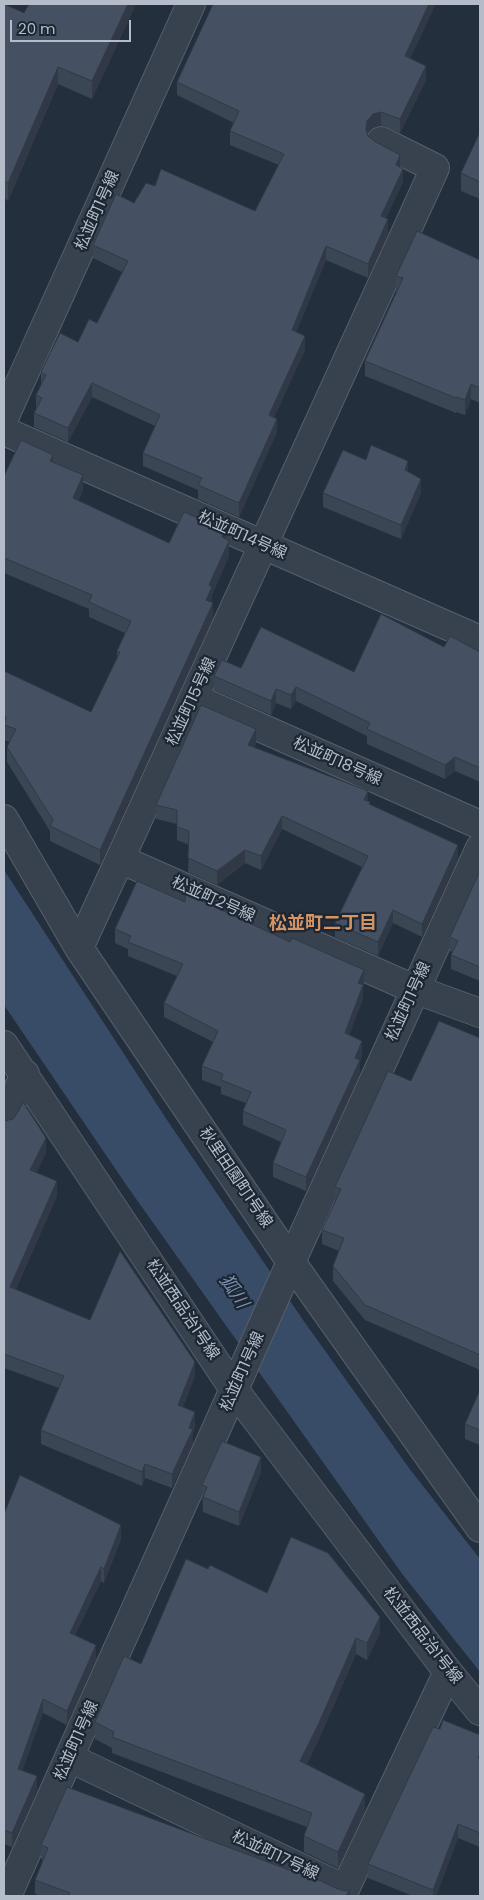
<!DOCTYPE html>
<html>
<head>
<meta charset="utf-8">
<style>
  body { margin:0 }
  #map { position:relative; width:484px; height:1900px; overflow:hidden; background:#242f3e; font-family:Poppins,sans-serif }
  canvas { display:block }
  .frame { position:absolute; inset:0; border:5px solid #b4bcc9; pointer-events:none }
  .scale { position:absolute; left:10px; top:20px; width:121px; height:22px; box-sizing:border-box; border:2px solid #b4bcc9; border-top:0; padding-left:6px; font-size:15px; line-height:18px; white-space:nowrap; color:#b4bcc9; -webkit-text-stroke:4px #1d2633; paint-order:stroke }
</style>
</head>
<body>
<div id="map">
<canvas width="484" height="1900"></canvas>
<div class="frame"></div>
<div class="scale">20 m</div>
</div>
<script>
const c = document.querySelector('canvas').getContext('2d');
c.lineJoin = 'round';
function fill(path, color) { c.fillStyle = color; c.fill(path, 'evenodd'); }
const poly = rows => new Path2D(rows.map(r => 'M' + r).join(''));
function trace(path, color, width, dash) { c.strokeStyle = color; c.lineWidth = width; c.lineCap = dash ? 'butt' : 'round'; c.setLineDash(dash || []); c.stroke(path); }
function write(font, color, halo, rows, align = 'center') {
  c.font = font + ' Poppins,"Noto Sans JP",sans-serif'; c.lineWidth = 4.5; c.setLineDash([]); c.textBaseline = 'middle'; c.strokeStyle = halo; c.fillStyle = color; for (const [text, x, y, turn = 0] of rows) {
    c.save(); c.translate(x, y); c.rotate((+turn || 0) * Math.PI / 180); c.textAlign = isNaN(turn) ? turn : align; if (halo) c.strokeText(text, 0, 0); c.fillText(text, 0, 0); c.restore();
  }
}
fill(poly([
  [4,870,167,1120,303,1320,409,1468,480,1559,480,1672,403,1575,127,1186,4,1005]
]), '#394c67');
const street = poly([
  [4,418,191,4],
  [4,431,480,640],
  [194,698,480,825],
  [4,819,79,948,291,1262,480,1528],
  [120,859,435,168,381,141],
  [79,948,120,859,414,989,480,1013],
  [4,1045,235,1391,448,1672,480,1711],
  [4,1120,25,1074],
  [70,1758,345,1889,448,1672],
  [7,1896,291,1262,480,848]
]);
trace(street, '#565f6c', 30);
trace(street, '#38414e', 28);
fill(poly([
  [4,4,24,13,136,4,92,99,58,84,8,201,4,198],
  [410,59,426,80,400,133,381,125,373,128,367,134,368,136,400,167,403,182,386,218,388,233,368,278,326,260,296,332,305,350,274,417,277,432,239,517,198,499,198,490,143,466,143,453,155,426,92,397,68,442,34,427,34,413,36,409,36,395,41,386,41,372,78,342,97,323,122,272,93,258,93,245,134,203,155,186,255,211,279,165,230,145,230,131,234,123,177,95,177,82],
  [480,132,480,199,461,191,461,173],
  [480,260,480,403,471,399,465,415,456,412,456,413,365,376,365,361,397,291,396,291,396,276],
  [366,460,408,472,421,493,401,539,323,507,323,493],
  [53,462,83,490,78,501,169,543,226,539,229,556,212,595,211,602,213,618,100,865,50,841,50,831,7,762,7,747,10,742,4,740,4,671,91,712,117,658,117,651,125,633,89,617,89,609,4,573,4,476],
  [444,647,480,652,480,782,455,771,445,779,367,744,367,736,296,701,291,709,276,703,271,715,214,690,214,676,241,668,354,672],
  [256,743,254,747,368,802,370,804,458,858,422,937,393,923,378,956,335,937,335,923,362,867,282,829,261,870,245,863,217,885,188,872,189,845,177,840,177,824,156,819,156,805],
  [480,871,480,981,451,969,451,955,453,952,450,951,450,937],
  [189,895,364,984,363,986,363,999,349,1035,362,1055,360,1062,360,1074,306,1191,273,1177,273,1163,281,1142,243,1125,243,1111,246,1103,221,1094,221,1087,202,1080,202,1066,213,1042,164,1017,164,1003,177,976,128,956,128,949,115,943,115,929,185,902],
  [480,1038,480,1370,365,1320,333,1281,333,1266,339,1251,322,1244,322,1230,335,1201,335,1187,411,1081],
  [4,1121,46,1153,36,1173,57,1196,16,1289,195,1376,183,1407,195,1426,193,1433,193,1443,172,1488,145,1478,142,1486,41,1444,41,1430,59,1388,4,1368],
  [480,1390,480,1445,465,1439,465,1424],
  [261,1472,239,1526,203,1512,202,1485],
  [4,1514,121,1539,104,1583,101,1581,75,1635,96,1659,67,1725,43,1713,22,1771,37,1790,12,1847,4,1844],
  [208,1569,267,1593,380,1633,367,1660,356,1654,319,1739,307,1764,365,1811,338,1868,304,1852,304,1836,307,1827,112,1753,112,1748,95,1739,95,1722,141,1664],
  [440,1729,480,1735,480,1847,458,1838,436,1896,413,1896,368,1878,368,1864],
  [41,1845,350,1896,43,1896,35,1894,35,1880,43,1860,41,1859]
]), '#3b4654');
fill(poly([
  [128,4,136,4,92,99,92,81],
  [429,4,436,4,405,70,405,56],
  [426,66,426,80,400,133,400,119],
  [58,67,58,84,8,201,8,183],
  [381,112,381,125,373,128,367,134,366,129,367,121,373,114],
  [400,155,400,168,396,165],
  [403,169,403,182,381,229,381,216],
  [388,219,388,233,368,278,368,264],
  [326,246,326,260,292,343,292,330],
  [305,336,305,350,269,429,269,415],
  [92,383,92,397,68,442,68,428],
  [471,384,471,399,465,415,465,400],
  [277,419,277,432,239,517,239,503],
  [53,455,53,470,50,461],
  [408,461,408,475,405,470],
  [83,475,83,490,73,513,73,498],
  [421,479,421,493,401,539,401,525],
  [226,530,226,545,222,537],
  [229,541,229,556,212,595,212,602,206,615,206,600,209,585],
  [213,603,213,618,100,865,100,850],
  [296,687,296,701,291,709,291,695],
  [276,689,276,703,271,715,271,701],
  [256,729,256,743,248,758,248,745],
  [455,757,455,771,445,779,445,765],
  [368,791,368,805,364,800],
  [282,816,282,829,261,870,261,856],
  [458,845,458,858,422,937,422,924],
  [245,850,245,863,217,885,217,871],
  [393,910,393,923,378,956,378,942],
  [364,970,363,999,345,1047,345,1033,358,983],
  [362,1041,362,1055,360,1062,360,1074,306,1191,306,1177],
  [46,1138,46,1153,30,1185,30,1170],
  [57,1181,57,1196,10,1302,10,1287],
  [195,1362,195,1376,178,1420,178,1405],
  [195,1412,195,1426,193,1433,193,1443,172,1488,172,1474],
  [261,1457,261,1472,239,1526,239,1512],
  [145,1464,145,1478,142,1486,142,1472],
  [121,1525,121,1539,104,1583,104,1569],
  [101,1567,101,1581,70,1646,70,1633],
  [380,1617,380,1633,367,1660,367,1643],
  [356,1638,356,1654,319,1739,300,1777,300,1761],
  [96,1645,96,1659,67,1725,67,1711],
  [43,1699,43,1713,18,1783,18,1769],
  [37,1776,37,1790,12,1847,12,1833],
  [365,1794,365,1811,338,1868,338,1852],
  [458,1824,458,1838,436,1896,433,1896,433,1890],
  [350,1889,350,1896,346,1896]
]), '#303945');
const building = poly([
  [4,4,24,13,29,4,128,4,92,81,58,67,8,183,4,181,4,4],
  [213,4,429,4,405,56,426,66,400,119,381,112,373,114,367,121,366,129,368,136,374,141,400,155,396,165,403,169,381,216,388,219,368,264,326,246,292,330,305,336,269,415,277,419,239,503,198,485,202,478,143,453,160,415,92,383,68,428,34,413,42,398,36,395,46,375,41,372,60,333,78,342,89,319,97,323,128,261,93,245,116,194,134,203,146,183,155,186,161,169,255,211,284,154,230,131,239,111,177,82,213,4],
  [480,132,480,182,461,173,480,132],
  [417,231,480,260,480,388,471,384,465,400,456,397,456,398,365,361,403,278,396,276,417,231],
  [21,440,53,455,50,461,83,475,73,498,169,543,184,512,226,530,222,537,229,541,209,585,212,587,206,600,213,603,100,850,50,826,53,820,7,747,16,729,4,725,6,717,4,716,4,671,91,712,120,652,117,651,131,621,89,602,92,595,4,558,4,476,21,440],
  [371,445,408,461,405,470,421,479,401,525,323,493,343,450,366,460,371,445],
  [381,614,444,647,450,636,480,652,480,768,455,757,445,765,367,729,370,723,296,687,291,695,276,689,271,701,214,676,222,660,241,668,261,627,354,672,381,614],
  [201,705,256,729,248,745,368,791,364,800,370,802,369,804,458,845,422,924,393,910,378,942,335,923,368,856,282,816,261,856,245,850,217,871,188,858,189,831,177,827,177,810,156,805,201,705],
  [480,871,480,967,451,955,458,941,450,937,480,871],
  [137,881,185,902,186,891,189,893,187,894,290,942,292,938,364,970,358,983,363,985,345,1033,362,1041,355,1058,360,1060,306,1177,273,1163,286,1130,243,1111,251,1092,221,1080,223,1074,202,1066,218,1031,164,1003,183,964,128,942,131,936,115,929,137,881],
  [439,1021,480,1038,480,1355,365,1305,333,1266,344,1238,322,1230,341,1189,335,1187,388,1071,411,1081,439,1021],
  [23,1102,46,1138,30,1170,57,1181,10,1287,90,1320,120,1251,195,1362,178,1405,195,1412,189,1428,193,1429,172,1474,145,1464,142,1472,41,1430,64,1376,4,1354,4,1121,13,1119,18,1112,23,1102],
  [480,1390,480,1430,465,1424,480,1390],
  [222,1441,261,1457,239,1512,203,1497,207,1487,202,1485,222,1441],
  [20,1475,121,1525,104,1569,101,1567,70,1633,96,1645,67,1711,43,1699,18,1769,37,1776,12,1833,4,1830,4,1514,20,1475],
  [291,1537,328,1553,380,1617,367,1643,356,1638,319,1723,300,1761,365,1794,338,1852,304,1836,312,1813,112,1737,114,1732,95,1722,124,1656,141,1664,186,1559,208,1569,210,1565,267,1593,291,1537],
  [443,1720,480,1735,480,1752,478,1758,480,1759,480,1833,458,1824,433,1890,368,1864,433,1727,440,1729,443,1720],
  [67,1787,292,1871,293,1868,338,1889,346,1891,350,1889,346,1896,68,1896,70,1893,35,1880,48,1848,41,1845,67,1787]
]);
fill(building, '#455162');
trace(building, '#303945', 1);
write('16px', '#b4bcc9', '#1d2633', [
  ["松並町1号線",98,211,-66],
  ["松並町14号線",242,536,24],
  ["松並町15号線",192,702,-65],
  ["松並町18号線",337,762,24],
  ["松並町2号線",213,900,24],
  ["松並町1号線",409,1002,-65],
  ["秋里田園町1号線",235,1178,56],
  ["松並西品治1号線",182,1310,56],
  ["松並町1号線",243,1372,-66],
  ["松並西品治1号線",422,1636,52],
  ["松並町1号線",77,1741,-66],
  ["松並町17号線",275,1856,25]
]);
write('bold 18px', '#d59563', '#1d2633', [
  ["松並町二丁目",323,924]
]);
write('italic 18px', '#7c92b1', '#1d2633', [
  ["狐川",233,1292,56]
]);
</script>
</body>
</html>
